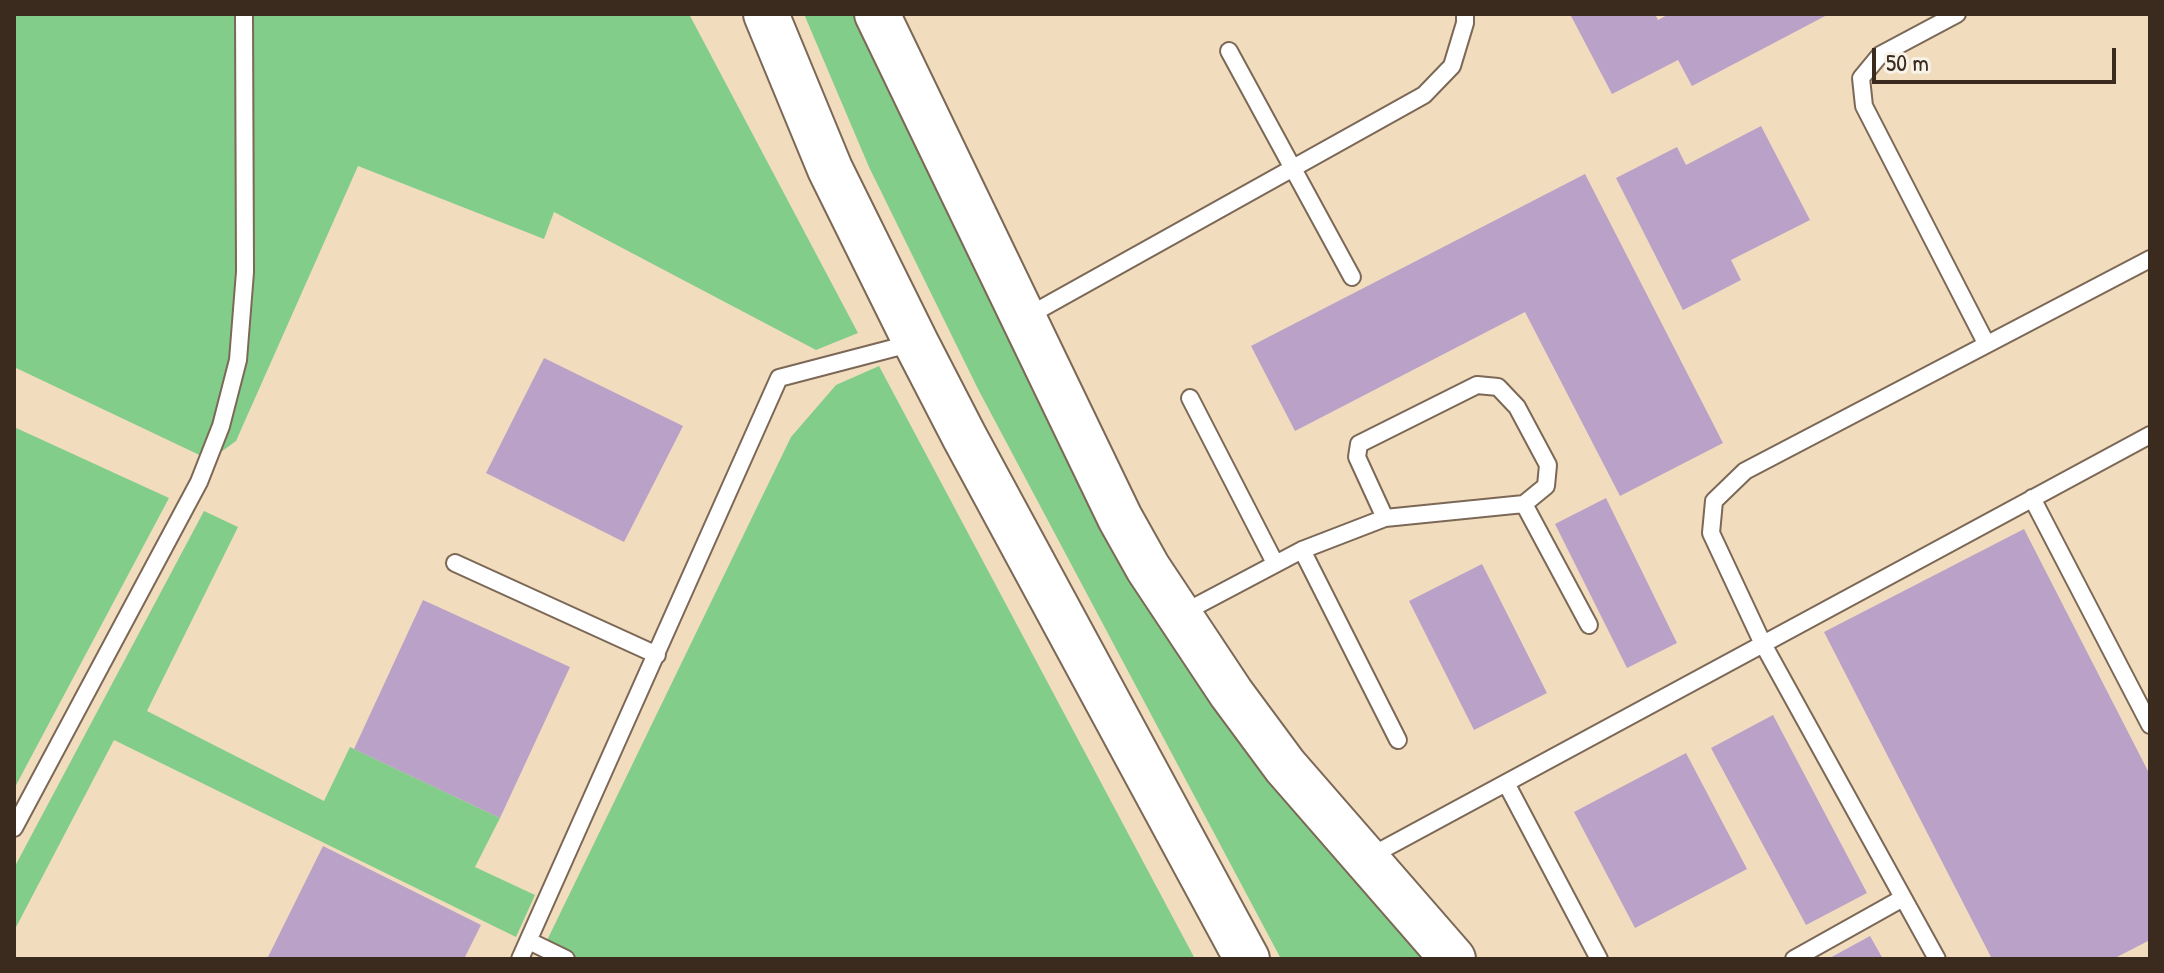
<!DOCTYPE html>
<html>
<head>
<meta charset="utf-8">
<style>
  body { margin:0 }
  #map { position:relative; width:2164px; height:973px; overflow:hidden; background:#f2dcbe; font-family:"Patrick Hand",sans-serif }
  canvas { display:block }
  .frame { position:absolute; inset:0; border:16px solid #3b2a1e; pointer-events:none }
  .scale { position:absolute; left:1872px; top:48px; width:244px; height:36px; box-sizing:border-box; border:4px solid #3b2a1e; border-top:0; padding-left:10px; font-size:24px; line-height:28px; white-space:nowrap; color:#3b2a1e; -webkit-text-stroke:6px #f7f3e8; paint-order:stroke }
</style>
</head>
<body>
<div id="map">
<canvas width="2164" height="973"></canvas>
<div class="frame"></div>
<div class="scale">50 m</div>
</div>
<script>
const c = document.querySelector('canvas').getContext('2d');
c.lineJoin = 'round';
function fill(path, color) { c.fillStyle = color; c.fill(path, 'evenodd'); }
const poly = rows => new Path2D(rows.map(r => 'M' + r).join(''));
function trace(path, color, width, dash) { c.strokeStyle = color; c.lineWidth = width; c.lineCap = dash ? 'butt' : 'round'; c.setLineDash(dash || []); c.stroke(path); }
fill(poly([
  [14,14,689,14,858,333,816,350,554,212,544,239,358,166,236,441,210,460,14,367],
  [804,14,859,14,1231,726,1282,797,1423,959,1281,959,978,389,869,167],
  [879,366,1195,959,538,959,791,437,836,385],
  [14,427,169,498,14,789],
  [204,511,238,527,147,711,324,801,350,747,500,818,475,867,535,895,516,937,114,740,14,931,14,868]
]), '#82cd8a');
fill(poly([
  [1570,14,1655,14,1658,20,1669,14,1829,14,1692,86,1678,60,1612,94],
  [1761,126,1810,220,1731,260,1741,280,1683,310,1616,178,1677,147,1686,165],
  [1585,174,1723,443,1620,496,1525,312,1295,431,1251,346],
  [544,358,683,426,624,542,486,473],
  [1606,498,1677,643,1627,668,1555,524],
  [2024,529,2150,775,2150,940,2113,959,1992,959,1824,632],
  [1482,564,1547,693,1474,730,1409,601],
  [423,600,570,667,500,818,354,749],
  [1773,715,1867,893,1806,925,1711,748],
  [1686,753,1747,869,1635,928,1574,812],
  [323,846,481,925,464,959,268,957],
  [1870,936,1883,959,1828,959]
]), '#baa1c8');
const lane = poly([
  [1957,14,1880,55,1861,78,1864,106,1986,343],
  [1229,51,1352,277],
  [1026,317,1424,95,1452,66,1465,23,1465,14],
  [1190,398,1275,563],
  [2032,498,2150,725],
  [1524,504,1589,625],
  [1302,550,1398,740],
  [455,563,657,655],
  [1181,614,1302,550,1385,518,1524,504,1546,486,1548,465,1517,407,1498,387,1477,385,1359,444,1357,457,1385,518],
  [1506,783,1599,959],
  [14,828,199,482,221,426,238,360,245,272,244,14],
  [1367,858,2150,435],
  [529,941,566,959],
  [520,959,779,378,913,343],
  [1794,959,1903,898],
  [1937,959,1763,644,1711,533,1714,501,1745,471,2150,259]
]);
const highway = poly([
  [766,14,830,169,916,343,964,436,1247,959],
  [877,14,1120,518,1148,568,1231,693,1285,766,1453,959]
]);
trace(lane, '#7b6856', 20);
trace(highway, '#7b6856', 48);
trace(lane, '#fff', 16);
trace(highway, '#fff', 44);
</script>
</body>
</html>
